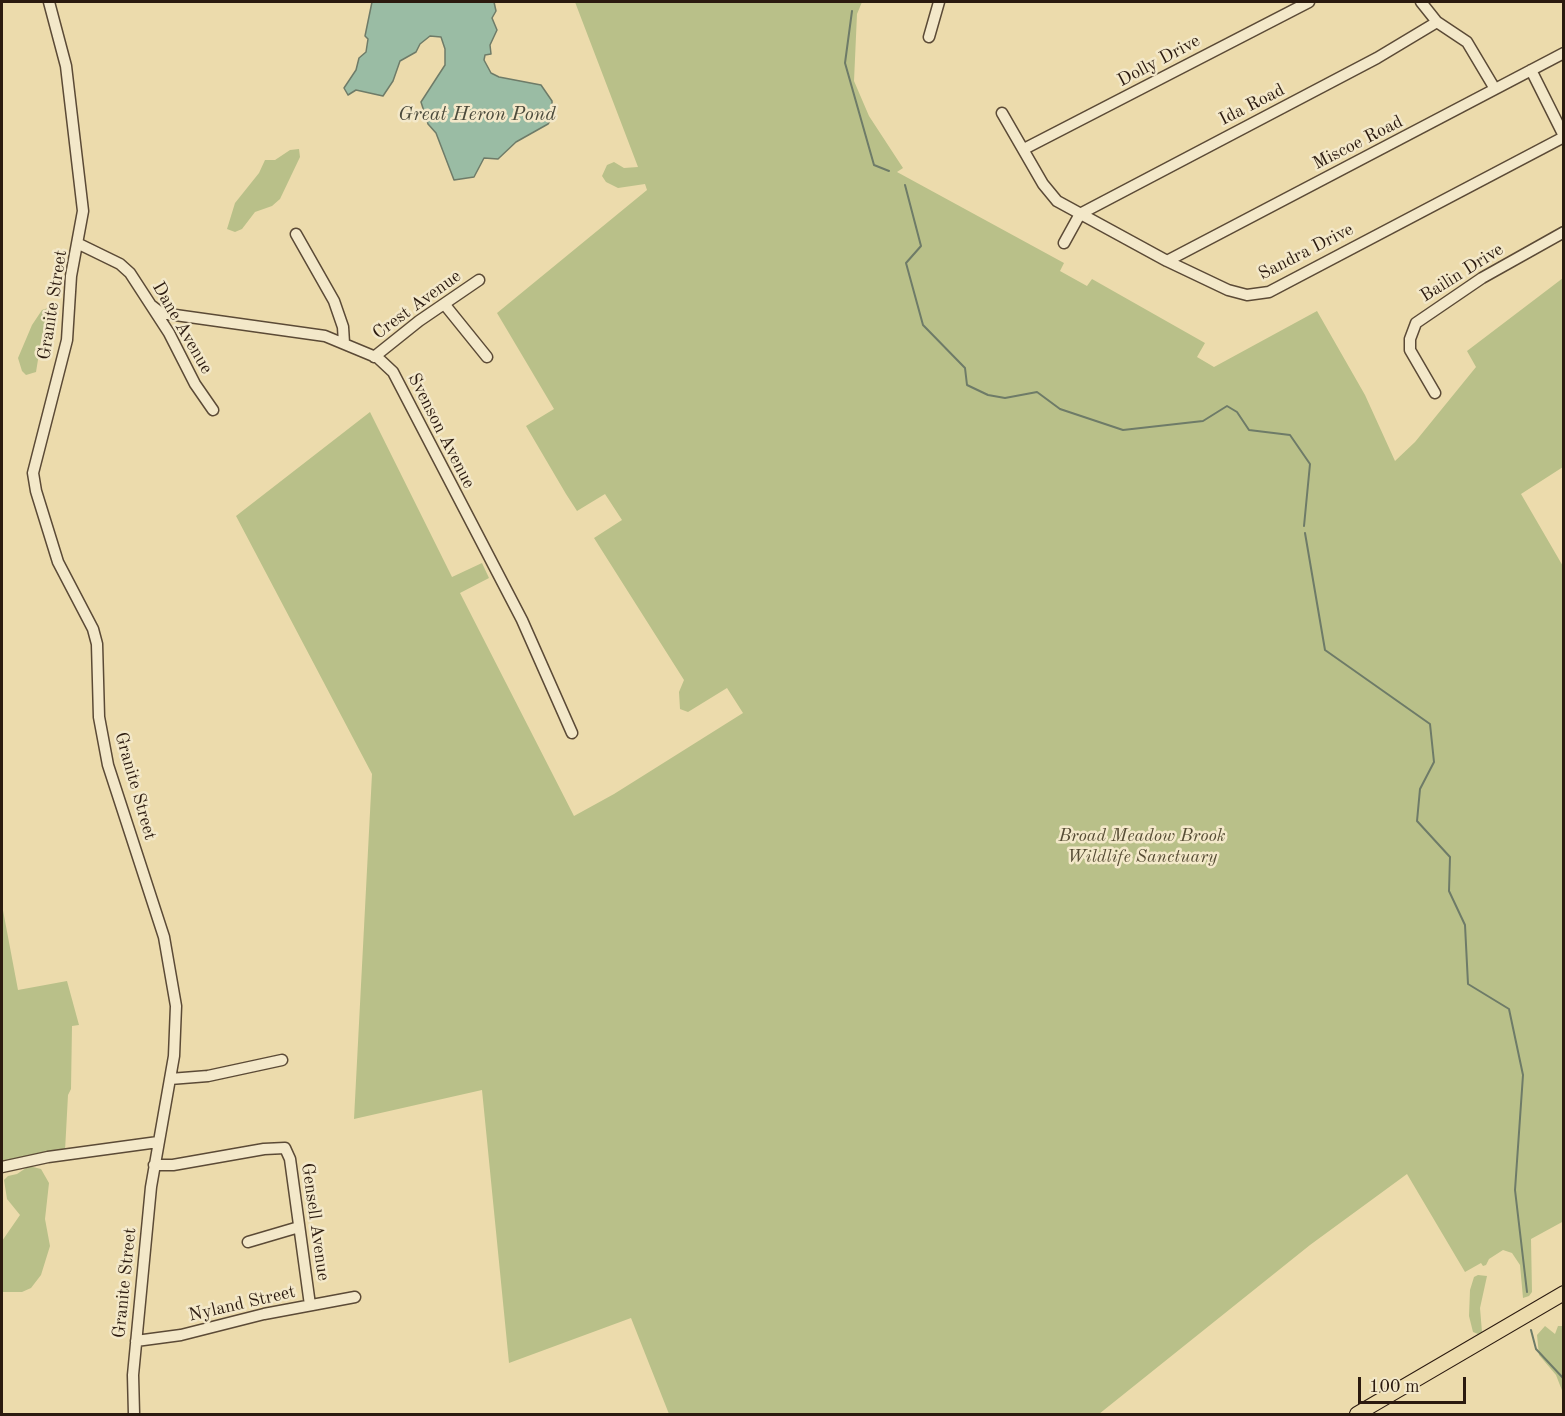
<!DOCTYPE html>
<html>
<head>
<meta charset="utf-8">
<style>
  body { margin:0 }
  #map { position:relative; width:1565px; height:1416px; overflow:hidden; background:#ecdbac; font-family:"Old Standard TT",serif }
  canvas { display:block }
  .frame { position:absolute; inset:0; border:3px solid #2b1a0f; pointer-events:none }
  .scale { position:absolute; left:1358px; top:1377px; width:108px; height:27px; box-sizing:border-box; border:3px solid #2b1a0f; border-top:0; padding-left:8px; font-size:18px; line-height:21px; white-space:nowrap; color:#2b1a0f; -webkit-text-stroke:4px #f3e8c9; paint-order:stroke }
</style>
</head>
<body>
<div id="map">
<canvas width="1565" height="1416"></canvas>
<div class="frame"></div>
<div class="scale">100 m</div>
</div>
<script>
const c = document.querySelector('canvas').getContext('2d');
c.lineJoin = 'round';
function fill(path, color) { c.fillStyle = color; c.fill(path, 'evenodd'); }
const poly = rows => new Path2D(rows.map(r => 'M' + r).join(''));
function trace(path, color, width, dash) { c.strokeStyle = color; c.lineWidth = width; c.lineCap = dash ? 'butt' : 'round'; c.setLineDash(dash || []); c.stroke(path); }
function write(font, color, halo, rows, align = 'center') {
  c.font = font + ' "Old Standard TT",serif'; c.lineWidth = 5; c.setLineDash([]); c.textBaseline = 'middle'; c.strokeStyle = halo; c.fillStyle = color; for (const [text, x, y, turn = 0] of rows) {
    c.save(); c.translate(x, y); c.rotate((+turn || 0) * Math.PI / 180); c.textAlign = isNaN(turn) ? turn : align; if (halo) c.strokeText(text, 0, 0); c.fillText(text, 0, 0); c.restore();
  }
}
fill(poly([
  [575,2,862,2,857,14,854,81,869,116,903,168,897,172,1064,263,1060,271,1087,286,1092,279,1205,343,1197,357,1214,367,1317,311,1365,395,1395,461,1415,442,1476,367,1467,351,1563,278,1563,467,1521,494,1564,568,1564,1221,1531,1239,1532,1292,1529,1296,1523,1298,1520,1265,1512,1253,1503,1250,1489,1259,1486,1265,1483,1266,1481,1263,1465,1272,1407,1174,1310,1245,1099,1414,669,1414,631,1318,509,1363,482,1090,354,1119,372,774,236,516,370,412,452,577,482,563,489,578,460,593,574,816,614,794,743,713,727,688,688,712,680,709,679,692,684,680,594,538,622,520,605,494,577,511,566,494,526,426,554,409,497,313,647,190,645,184,618,188,606,182,602,176,607,165,614,162,624,168,638,167],
  [299,149,300,157,280,199,272,206,255,212,242,229,235,232,227,229,235,203,259,173,265,160,275,160,290,150],
  [51,307,52,314,42,335,36,372,26,375,22,371,18,358,32,325,42,310],
  [2,905,18,990,67,981,79,1025,72,1026,71,1089,68,1095,65,1151,2,1161],
  [29,1166,41,1169,49,1183,45,1219,50,1246,41,1275,31,1288,22,1292,2,1292,2,1241,20,1215,7,1199,4,1180,8,1176,17,1174],
  [1478,1275,1487,1276,1480,1308,1482,1332,1478,1334,1473,1332,1469,1316,1470,1290,1474,1277],
  [1545,1326,1555,1334,1558,1326,1563,1326,1563,1393,1556,1375,1539,1355,1537,1335]
]), '#b9c089');
const water = poly([
  [372,2,494,2,496,11,492,18,497,30,490,45,491,54,485,55,484,60,491,73,499,77,541,85,552,101,552,118,548,124,516,142,498,159,484,158,474,177,454,180,436,133,428,124,421,102,445,65,445,49,441,37,430,36,420,44,416,52,400,61,393,81,383,96,356,90,348,95,344,88,356,70,359,58,366,52,368,39,365,36,372,2]
]);
fill(water, '#9abca4');
trace(water, '#6e7b68', 1.5);
trace(poly([
  [852,11,845,63,874,165,889,171],
  [905,185,921,246,906,263,923,325,965,368,967,385,988,395,1005,398,1037,392,1060,409,1123,430,1203,421,1227,406,1237,412,1249,430,1290,435,1310,464,1304,526],
  [1305,533,1325,650,1430,724,1434,762,1420,789,1417,821,1450,857,1449,891,1465,925,1468,984,1509,1009,1523,1075,1515,1190,1527,1292],
  [1531,1330,1536,1349,1564,1379]
]), '#6e7b68', 2);
const minor = poly([
  [49,2,66,66,83,211,71,276,67,340,33,473,36,491,58,562,93,629,97,644,99,717,108,765,164,937,176,1006,174,1056,151,1187,133,1375,134,1414],
  [1421,2,1437,22,1467,42,1495,89],
  [929,37,939,2],
  [1531,70,1564,136],
  [1002,113,1043,184,1057,201,1167,261,1228,290,1247,295,1269,292,1564,137],
  [1024,149,1309,2],
  [296,234,334,301,343,327,344,343],
  [1064,243,1080,214,1377,58,1437,22],
  [79,244,120,264,130,273,169,333,195,384,213,410],
  [1167,261,1564,53],
  [445,305,487,357],
  [152,306,161,313,325,336,378,358,393,372,522,620,572,733],
  [374,357,419,321,479,280],
  [1435,393,1410,350,1410,339,1416,323,1482,278,1564,232],
  [170,1079,208,1076,282,1060],
  [154,1165,173,1165,264,1149,285,1148,290,1159,310,1305],
  [2,1167,48,1157,158,1142],
  [248,1242,299,1227],
  [136,1341,181,1335,264,1314,355,1297]
]);
const major = poly([
  [1357,1414,1564,1293]
]);
trace(minor, '#5b4a36', 13);
trace(major, '#2b1a0f', 16);
trace(minor, '#f3e8c9', 10);
trace(major, '#ecdbac', 14);
write('18px', '#2b1a0f', '#f3e8c9', [
  ["Dolly Drive",1159,61,-28],
  ["Ida Road",1252,105,-27],
  ["Miscoe Road",1358,143,-27],
  ["Sandra Drive",1306,252,-27],
  ["Bailin Drive",1462,273,-32],
  ["Granite Street",53,305,-81],
  ["Crest Avenue",417,305,-36],
  ["Dane Avenue",182,328,60],
  ["Svenson Avenue",441,431,63],
  ["Granite Street",135,786,74],
  ["Gensell Avenue",315,1222,82],
  ["Granite Street",125,1283,-84],
  ["Nyland Street",242,1304,-13]
]);
write('italic 18px', '#564c34', '#f3e8c9', [
  ["Broad Meadow Brook",1142,836],
  ["Wildlife Sanctuary",1142,857]
]);
write('italic 20px', '#4c4b3c', '#f3e8c9', [
  ["Great Heron Pond",477,115]
]);
</script>
</body>
</html>
